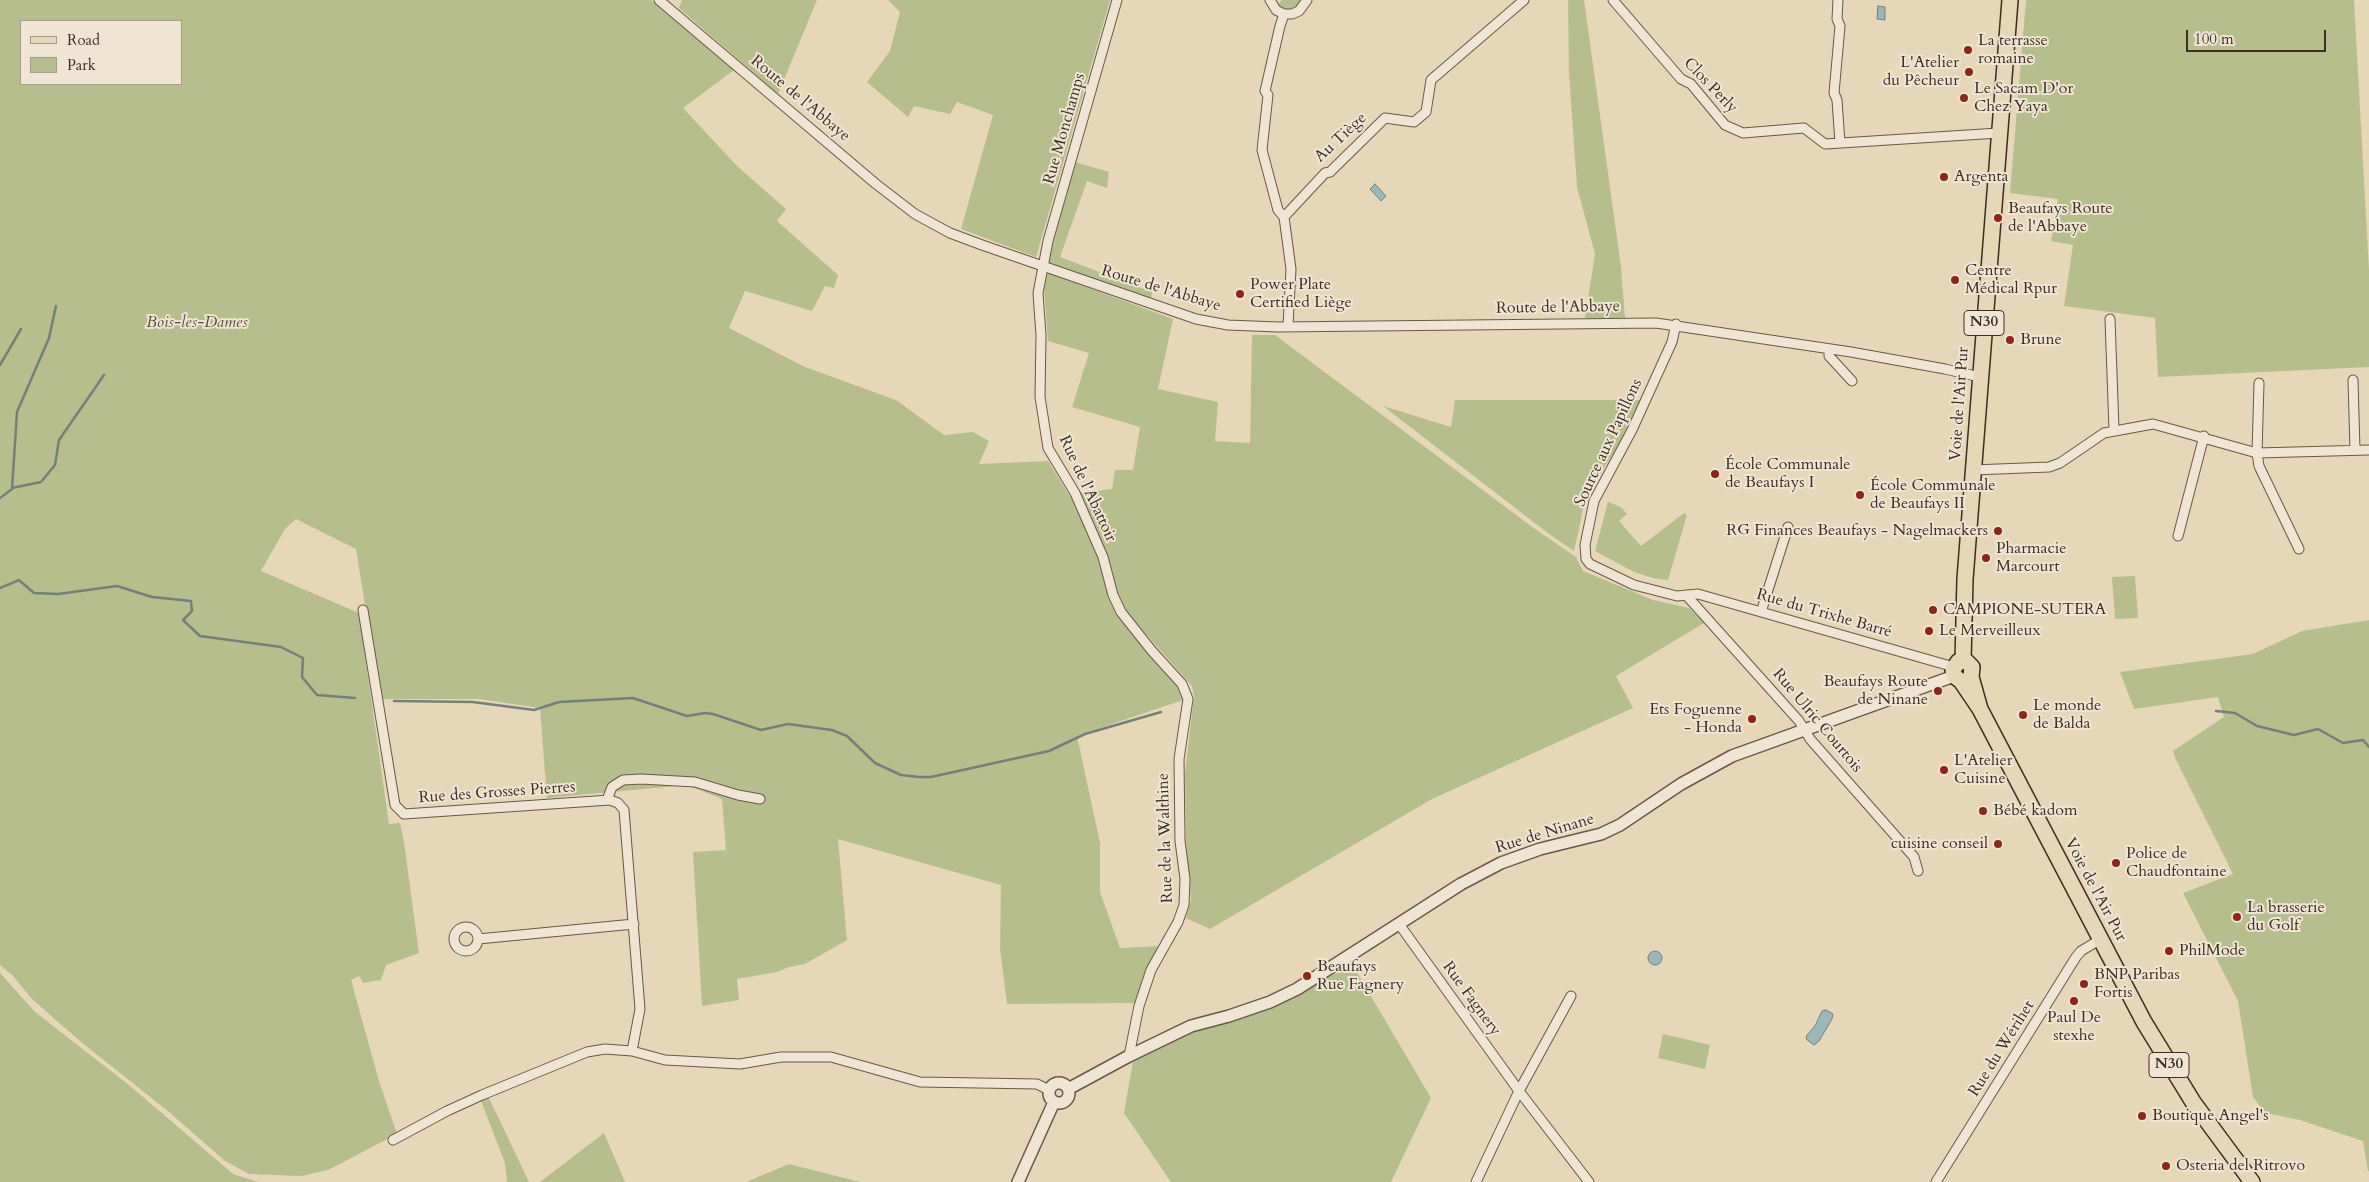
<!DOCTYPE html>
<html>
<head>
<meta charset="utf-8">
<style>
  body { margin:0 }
  #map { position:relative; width:2369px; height:1182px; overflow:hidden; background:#e7d7b9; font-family:Cardo,serif }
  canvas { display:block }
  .legend { position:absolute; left:20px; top:20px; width:162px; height:65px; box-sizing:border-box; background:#efe5d2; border:1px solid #a89b8b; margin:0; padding:6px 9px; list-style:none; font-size:15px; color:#3e2d21 }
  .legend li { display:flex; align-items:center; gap:10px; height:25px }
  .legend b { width:25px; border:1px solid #a89b8b }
  .scale { position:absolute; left:2186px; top:30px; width:140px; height:22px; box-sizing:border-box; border:2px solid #3e2d21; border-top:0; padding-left:6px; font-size:15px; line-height:18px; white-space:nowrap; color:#3e2d21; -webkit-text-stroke:4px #efe5d2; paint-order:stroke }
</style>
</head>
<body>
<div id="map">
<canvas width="2369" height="1182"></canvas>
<ul class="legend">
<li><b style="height:6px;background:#e7d7b9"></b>Road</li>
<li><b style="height:14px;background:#b7be8e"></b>Park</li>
</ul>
<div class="scale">100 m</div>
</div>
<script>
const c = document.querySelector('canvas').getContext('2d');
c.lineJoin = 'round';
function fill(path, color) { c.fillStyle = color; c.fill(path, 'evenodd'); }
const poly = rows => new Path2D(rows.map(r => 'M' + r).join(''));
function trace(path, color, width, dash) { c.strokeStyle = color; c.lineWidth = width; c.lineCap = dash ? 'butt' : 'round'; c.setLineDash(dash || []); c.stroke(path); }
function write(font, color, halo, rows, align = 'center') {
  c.font = font + ' Cardo,serif'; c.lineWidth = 4; c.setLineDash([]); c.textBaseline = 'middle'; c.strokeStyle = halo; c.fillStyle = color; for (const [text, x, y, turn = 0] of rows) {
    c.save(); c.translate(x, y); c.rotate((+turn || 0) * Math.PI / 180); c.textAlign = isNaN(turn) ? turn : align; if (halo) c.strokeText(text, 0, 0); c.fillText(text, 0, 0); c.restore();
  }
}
fill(poly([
  [0,0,651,0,734,70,683,108,737,166,786,209,777,221,838,275,834,288,825,286,812,311,745,291,729,328,805,367,896,400,944,435,973,432,989,441,979,464,1048,461,1074,503,1102,566,1112,603,1137,640,1180,687,1183,700,1077,736,1100,843,1100,892,1120,948,1161,946,1135,1003,1007,1004,1000,948,1001,885,838,839,847,940,805,964,789,967,777,972,737,979,739,1000,702,1006,693,852,726,850,722,799,687,785,547,798,540,708,479,699,380,699,356,549,296,519,285,529,261,571,359,613,389,824,400,823,404,842,419,953,386,965,381,980,363,983,359,976,351,980,379,1081,397,1134,328,1170,301,1176,249,1174,225,1161,169,1112,81,1042,32,999,13,976,0,965],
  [21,21,181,21,181,84,21,84],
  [682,0,817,0,778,94,679,8],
  [888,0,1110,0,1036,257,961,229,993,115,957,102,950,114,914,106,908,117,867,82,890,51,900,12],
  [1282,0,1302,0,1297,7,1289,10,1277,5],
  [1568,0,1584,0,1621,267,1625,318,1585,318,1595,254,1577,187,1569,74],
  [2026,0,2354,0,2369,270,2369,367,2158,377,2155,318,2064,306,2073,245,2051,241,2058,199,2010,193],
  [1075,162,1109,172,1107,188,1087,181,1060,257,1152,292,1151,300,1048,263],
  [1043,271,1173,319,1158,389,1218,402,1215,441,1250,443,1252,335,1275,335,1535,529,1576,557,1583,571,1653,600,1689,608,1704,623,1616,676,1633,708,1432,799,1210,929,1186,918,1191,900,1186,844,1185,774,1194,696,1192,686,1121,606,1079,493,1112,489,1115,470,1133,470,1140,427,1072,407,1089,353,1048,341],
  [1455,400,1641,400,1617,448,1595,481,1584,505,1574,551,1549,534,1383,406,1451,427],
  [1608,502,1621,507,1627,514,1619,521,1641,546,1684,513,1687,515,1668,580,1653,578,1634,572,1595,551],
  [2135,576,2138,618,2115,619,2112,577],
  [2369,620,2369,1171,2368,1171,2363,1141,2300,1120,2265,1113,2253,1097,2238,1001,2183,893,2233,874,2176,760,2173,751,2224,717,2218,697,2134,709,2120,672,2253,654,2302,631],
  [1352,964,1431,1098,1391,1182,1171,1182,1124,1113,1133,1061,1199,1029,1248,1016,1296,996],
  [0,973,35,1012,129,1085,233,1174,258,1182,0,1182],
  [1663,1034,1710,1045,1705,1069,1658,1058],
  [488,1096,529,1182,507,1182,505,1163,481,1101],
  [604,1133,625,1182,540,1182],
  [789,1164,860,1182,746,1182]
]), '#b7be8e');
const water = poly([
  [1878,6,1885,7,1885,20,1877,19,1878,6],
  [1375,184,1386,196,1381,201,1370,189,1375,184],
  '1648 958a7 7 0 1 1 14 0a7 7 0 1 1-14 0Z',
  [1826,1010,1833,1014,1832,1019,1819,1041,1814,1045,1806,1039,1807,1035,1815,1026,1822,1011,1826,1010]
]);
fill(water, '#99b8b7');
trace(water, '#75807b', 1);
trace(poly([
  [0,365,21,329],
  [12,488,41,482,55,465,59,440,104,375],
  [0,498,12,489,17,412,49,338,56,306],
  [0,588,19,580,34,593,58,594,117,586,152,597,191,601,192,611,183,620,200,636,281,647,303,658,302,677,317,695,355,698],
  [394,701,473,702,534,710,559,702,633,698,687,716,705,713,713,714,761,730,788,724,832,730,847,736,875,763,901,775,919,777,931,777,1049,751,1085,734,1161,712],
  [2216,711,2235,713,2257,726,2294,735,2318,729,2343,743,2363,740,2369,747]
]), '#75807b', 2.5);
const minor = poly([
  [659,0,876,184,915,214,950,233,982,245,1196,319,1228,325,1278,327,1656,323,1851,352,1945,369,1980,377],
  [1117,0,1048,241,1038,293,1041,335,1040,397,1048,448,1075,493,1103,557,1113,595,1121,612,1152,651,1182,684,1188,699,1179,759,1180,841,1185,879,1184,905,1178,922,1151,970,1139,1006,1129,1056],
  [1270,0,1276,10,1284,14,1292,14,1299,11,1307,0],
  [1613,0,1681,79,1691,84,1725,125,1743,133,1804,128,1825,144,1999,133],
  [1838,0,1837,19,1840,26,1834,93,1837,100,1840,143],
  [1284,217,1278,210,1262,150,1268,95,1265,91,1280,26,1284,14],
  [2110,319,2114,429],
  [1676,324,1672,342,1632,430,1594,501,1585,545,1586,559,1590,564,1634,585,1677,596,1698,594,1954,667],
  [1288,326,1291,269,1284,217,1325,173,1330,172,1385,118,1414,122,1426,112,1431,80,1524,0],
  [1829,349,1829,356,1852,381],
  [2353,380,2355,450],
  [2259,383,2257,453,2259,466,2299,549],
  [1973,470,2049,467,2060,463,2104,433,2153,424,2257,453,2369,450],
  [2178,536,2204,436],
  [1686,595,1799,721,1810,739,1914,857,1918,871],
  [363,610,395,805,404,814,610,800,618,803,624,810,640,1009,632,1051],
  [1761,612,1788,527],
  [607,800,612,787,623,780,641,779,695,782,738,795,760,799],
  [1399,924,1519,1091,1589,1182],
  '454 939a12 12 0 1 1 24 0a12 12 0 1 1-24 0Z',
  [478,939,634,924],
  [393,1140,447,1111,482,1095,587,1052,605,1049,632,1051,665,1060,740,1064,781,1057,831,1057,920,1082,1037,1084,1049,1090],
  [1476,1182,1519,1091,1571,996],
  [1936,1182,2076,957,2081,951,2101,939]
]);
const tertiary = poly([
  '1049 1093a10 10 0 1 1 20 0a10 10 0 1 1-20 0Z',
  [1068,1089,1129,1056,1191,1026,1229,1016,1270,1002,1297,989,1461,884,1501,863,1540,849,1601,834,1620,825,1681,784,1732,756,1954,676],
  [1018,1182,1054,1102]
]);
const primary = poly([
  [1963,661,1965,579,2010,0],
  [1980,709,1971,677,1972,667,1966,661,1958,662,1953,670,1954,676,1961,681,1980,709,2144,1022,2193,1102,2252,1182]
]);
trace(minor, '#685847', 11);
trace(tertiary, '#685847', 14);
trace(primary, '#3e2d21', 18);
trace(minor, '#efe5d2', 9);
trace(tertiary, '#efe5d2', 11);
trace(primary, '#e7d7b9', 15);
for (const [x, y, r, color] of [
  [1968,50,5,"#8f2418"],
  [1969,72,5,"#8f2418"],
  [1964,98,5,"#8f2418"],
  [1944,177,5,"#8f2418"],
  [1998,218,5,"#8f2418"],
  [1955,280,5,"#8f2418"],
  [1240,294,5,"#8f2418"],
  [2010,340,5,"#8f2418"],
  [1715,474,5,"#8f2418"],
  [1860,495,5,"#8f2418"],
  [1998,531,5,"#8f2418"],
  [1986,558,5,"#8f2418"],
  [1933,610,5,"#8f2418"],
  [1929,631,5,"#8f2418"],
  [1938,691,5,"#8f2418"],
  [2023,715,5,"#8f2418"],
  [1752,719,5,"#8f2418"],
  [1944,770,5,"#8f2418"],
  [1983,811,5,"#8f2418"],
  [1998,844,5,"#8f2418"],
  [2116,863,5,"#8f2418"],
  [2237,917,5,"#8f2418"],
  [2169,951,5,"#8f2418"],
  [1307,976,5,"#8f2418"],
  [2084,984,5,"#8f2418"],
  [2074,1001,5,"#8f2418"],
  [2142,1116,5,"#8f2418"],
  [2166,1166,5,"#8f2418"]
]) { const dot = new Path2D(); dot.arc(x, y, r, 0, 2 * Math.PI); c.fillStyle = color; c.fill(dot); trace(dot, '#efe5d2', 2); }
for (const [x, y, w] of [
  [1984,323,40],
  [2169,1065,40]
]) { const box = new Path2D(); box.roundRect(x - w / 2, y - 12.5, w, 25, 4); c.fillStyle = '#efe5d2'; c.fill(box); trace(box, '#3e2d21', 1); }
write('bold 15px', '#3e2d21', null, [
  ["N30",1984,323],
  ["N30",2169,1065]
]);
write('16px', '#3e2d21', '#efe5d2', [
  ["La terrasse",1978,41],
  ["romaine",1978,59],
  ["L'Atelier",1959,63,"right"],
  ["du Pêcheur",1959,81,"right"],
  ["Le Sacam D'or",1974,89],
  ["Chez Yaya",1974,107],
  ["Argenta",1954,177],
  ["Beaufays Route",2008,209],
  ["de l'Abbaye",2008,227],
  ["Centre",1965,271],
  ["Médical Rpur",1965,289],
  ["Power Plate",1250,285],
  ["Certified Liège",1250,303],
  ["Brune",2020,340],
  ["École Communale",1725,465],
  ["de Beaufays I",1725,483],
  ["École Communale",1870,486],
  ["de Beaufays II",1870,504],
  ["RG Finances Beaufays - Nagelmackers",1988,531,"right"],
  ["Pharmacie",1996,549],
  ["Marcourt",1996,567],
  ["CAMPIONE-SUTERA",1943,610],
  ["Le Merveilleux",1939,631],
  ["Beaufays Route",1928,682,"right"],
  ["de Ninane",1928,700,"right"],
  ["Le monde",2033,706],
  ["de Balda",2033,724],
  ["Ets Foguenne",1742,710,"right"],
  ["- Honda",1742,728,"right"],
  ["L'Atelier",1954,761],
  ["Cuisine",1954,779],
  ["Bébé kadom",1993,811],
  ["cuisine conseil",1988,844,"right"],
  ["Police de",2126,854],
  ["Chaudfontaine",2126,872],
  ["La brasserie",2247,908],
  ["du Golf",2247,926],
  ["PhilMode",2179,951],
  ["Beaufays",1317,967],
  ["Rue Fagnery",1317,985],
  ["BNP Paribas",2094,975],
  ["Fortis",2094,993],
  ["Paul De",2074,1018,"center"],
  ["stexhe",2074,1036,"center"],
  ["Boutique Angel's",2152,1116],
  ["Osteria del Ritrovo",2176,1166]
], 'left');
write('16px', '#3e2d21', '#efe5d2', [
  ["Clos Perly",1710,86,46],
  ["Route de l'Abbaye",800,99,40],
  ["Rue Monchamps",1065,129,-74],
  ["Au Tiège",1341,138,-43],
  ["Route de l'Abbaye",1161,289,17],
  ["Route de l'Abbaye",1558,308,-1],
  ["Voie de l'Air Pur",1960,404,-86],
  ["Source aux Papillons",1609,443,-65],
  ["Rue de l'Abattoir",1087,489,65],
  ["Rue du Trixhe Barré",1824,614,16],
  ["Rue Ulric Courtois",1817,721,50],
  ["Rue des Grosses Pierres",497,793,-4],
  ["Rue de Ninane",1545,834,-17],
  ["Rue de la Walthine",1166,838,-92],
  ["Voie de l'Air Pur",2095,890,62],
  ["Rue Fagnery",1471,999,54],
  ["Rue du Wérihet",2002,1049,-58]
]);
write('italic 16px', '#564a37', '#efe5d2', [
  ["Bois-les-Dames",197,323]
]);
</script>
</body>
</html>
